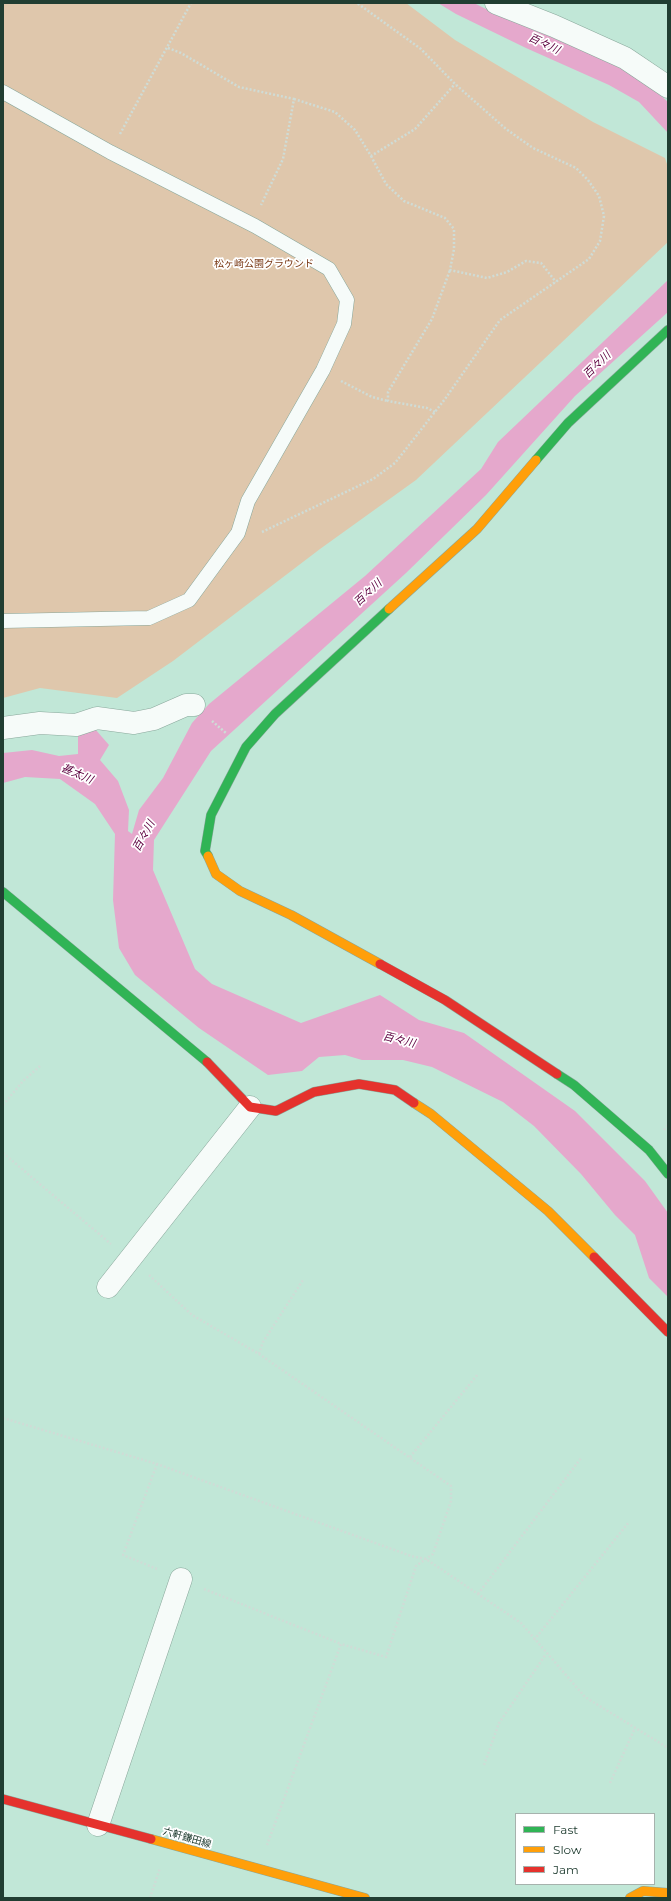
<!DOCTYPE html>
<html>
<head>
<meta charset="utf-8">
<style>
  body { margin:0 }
  #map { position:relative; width:671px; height:1901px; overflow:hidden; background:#c1e7d7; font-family:Montserrat,sans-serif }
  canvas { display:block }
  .frame { position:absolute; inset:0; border:4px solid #213e32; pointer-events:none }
  .legend { position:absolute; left:515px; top:1813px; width:140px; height:72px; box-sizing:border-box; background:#fff; border:1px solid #a6b2ad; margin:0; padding:5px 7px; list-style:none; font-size:12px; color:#213e32 }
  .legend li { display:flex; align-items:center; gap:8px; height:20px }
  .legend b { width:20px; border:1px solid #a6b2ad }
</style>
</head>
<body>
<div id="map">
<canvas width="671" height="1901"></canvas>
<div class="frame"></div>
<ul class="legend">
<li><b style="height:5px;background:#30b455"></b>Fast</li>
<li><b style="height:5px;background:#ff9f0a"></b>Slow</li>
<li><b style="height:5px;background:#e5322d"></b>Jam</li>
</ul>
</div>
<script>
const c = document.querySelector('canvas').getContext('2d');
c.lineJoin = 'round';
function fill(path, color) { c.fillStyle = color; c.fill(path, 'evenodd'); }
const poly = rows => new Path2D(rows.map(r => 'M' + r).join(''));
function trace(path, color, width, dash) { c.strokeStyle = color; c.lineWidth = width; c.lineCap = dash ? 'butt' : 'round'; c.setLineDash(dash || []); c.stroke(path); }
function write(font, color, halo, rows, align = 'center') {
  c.font = font + ' Montserrat,"Noto Sans JP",sans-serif'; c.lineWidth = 3.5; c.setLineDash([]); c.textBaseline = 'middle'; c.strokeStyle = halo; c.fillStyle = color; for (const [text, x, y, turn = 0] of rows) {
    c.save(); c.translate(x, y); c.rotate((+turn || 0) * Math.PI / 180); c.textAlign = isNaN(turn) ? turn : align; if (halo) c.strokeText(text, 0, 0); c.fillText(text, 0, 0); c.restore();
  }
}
fill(poly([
  [3,3,406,3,455,40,593,122,665,158,668,167,668,242,416,480,320,549,173,661,117,698,40,688,3,698]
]), '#dfc7ac');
fill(poly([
  [438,3,474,3,498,15,567,42,636,73,668,102,668,133,639,102,609,85,526,48,456,14],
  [668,280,668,312,575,396,486,495,406,573,211,751,154,840,153,870,195,969,212,984,301,1023,380,995,419,1020,464,1033,575,1111,645,1181,668,1213,668,1297,649,1278,635,1235,615,1215,581,1174,534,1126,503,1102,432,1067,403,1060,362,1060,345,1055,319,1057,302,1071,268,1075,199,1028,135,975,119,948,113,900,115,834,95,804,60,779,25,777,3,783,3,753,32,750,59,756,78,754,78,732,95,729,109,745,100,760,118,781,129,810,128,831,132,834,139,810,163,778,192,723,209,704,365,576,481,469,498,442]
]), '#e5a8cc');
const lane = poly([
  [3,92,110,152,255,226,329,269,347,300,344,324,323,370,248,501,238,533,189,600,149,618,3,621]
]);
const street = poly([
  [496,3,554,26,625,58,668,87],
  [3,728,40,723,76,725,97,718,134,723,154,719,186,705,194,705],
  [108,1287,250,1107],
  [98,1825,181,1579]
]);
const fast = poly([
  [536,460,568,423,668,330],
  [208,856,205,851,211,815,246,747,275,714,389,609],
  [3,892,207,1062],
  [557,1074,574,1085,649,1150,668,1174]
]);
const slow = poly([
  [389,609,477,529,536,460],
  [208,856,216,874,240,891,291,915,380,964],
  [414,1103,431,1114,548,1211,594,1257],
  [151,1839,365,1898],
  [630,1898,643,1891,668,1893]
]);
const jam = poly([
  [380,964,445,1000,557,1074],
  [207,1062,250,1107,276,1111,314,1092,359,1084,395,1090,414,1103],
  [594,1257,668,1332],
  [3,1799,151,1839]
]);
trace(lane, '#89a79b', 15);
trace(street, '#89a79b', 23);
trace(fast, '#89a79b', 10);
trace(slow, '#89a79b', 10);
trace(jam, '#89a79b', 10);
trace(poly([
  [168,48,181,53,239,87,294,99,283,159,261,205],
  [294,99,335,112,355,130,371,156,415,129,455,84],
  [120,134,191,3],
  [371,156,386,184,404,201,445,218,454,229,454,249,450,270,487,278,507,272,526,261,541,263,556,282],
  [341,381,372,397,388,401],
  [435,412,427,408,388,401,388,392,432,319,450,270],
  [262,532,373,479,395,463,445,399,500,320,589,259,600,241,604,216,599,196,588,180,576,168,533,148,506,129,455,84,421,49,357,3],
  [212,721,226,733],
  [3,1105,23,1081,40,1066],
  [664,1130,668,1125],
  [3,1153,111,1244],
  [149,1275,192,1315,259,1354,451,1486,451,1501,433,1554,416,1566,386,1657,341,1644,267,1845],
  [259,1354,263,1342,303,1280],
  [3,1418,157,1464,411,1556,426,1559,521,1623,585,1697,668,1748],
  [410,1457,478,1374],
  [157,1464,123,1555,157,1569],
  [204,1589,341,1644],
  [478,1594,581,1458],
  [534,1640,629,1522],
  [484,1765,499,1723,546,1654],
  [610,1783,635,1728],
  [150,1898,160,1868]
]), '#cfdcd6', 2.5, [2, 2]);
trace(lane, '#f6fbf9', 14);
trace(street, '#f6fbf9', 22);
trace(fast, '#30b455', 9);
trace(slow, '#ff9f0a', 9);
trace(jam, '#e5322d', 9);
write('10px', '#7a3915', '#fff', [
  ["松ヶ崎公園グラウンド",264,264]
]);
write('10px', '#213e32', '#fff', [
  ["六軒鎌田線",187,1838,16]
]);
write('italic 11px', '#5c003f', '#fff', [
  ["百々川",544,44,25],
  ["百々川",597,365,-44],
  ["百々川",368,593,-43],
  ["甚太川",77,774,23],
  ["百々川",144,836,-61],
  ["百々川",399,1040,14]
]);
</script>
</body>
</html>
